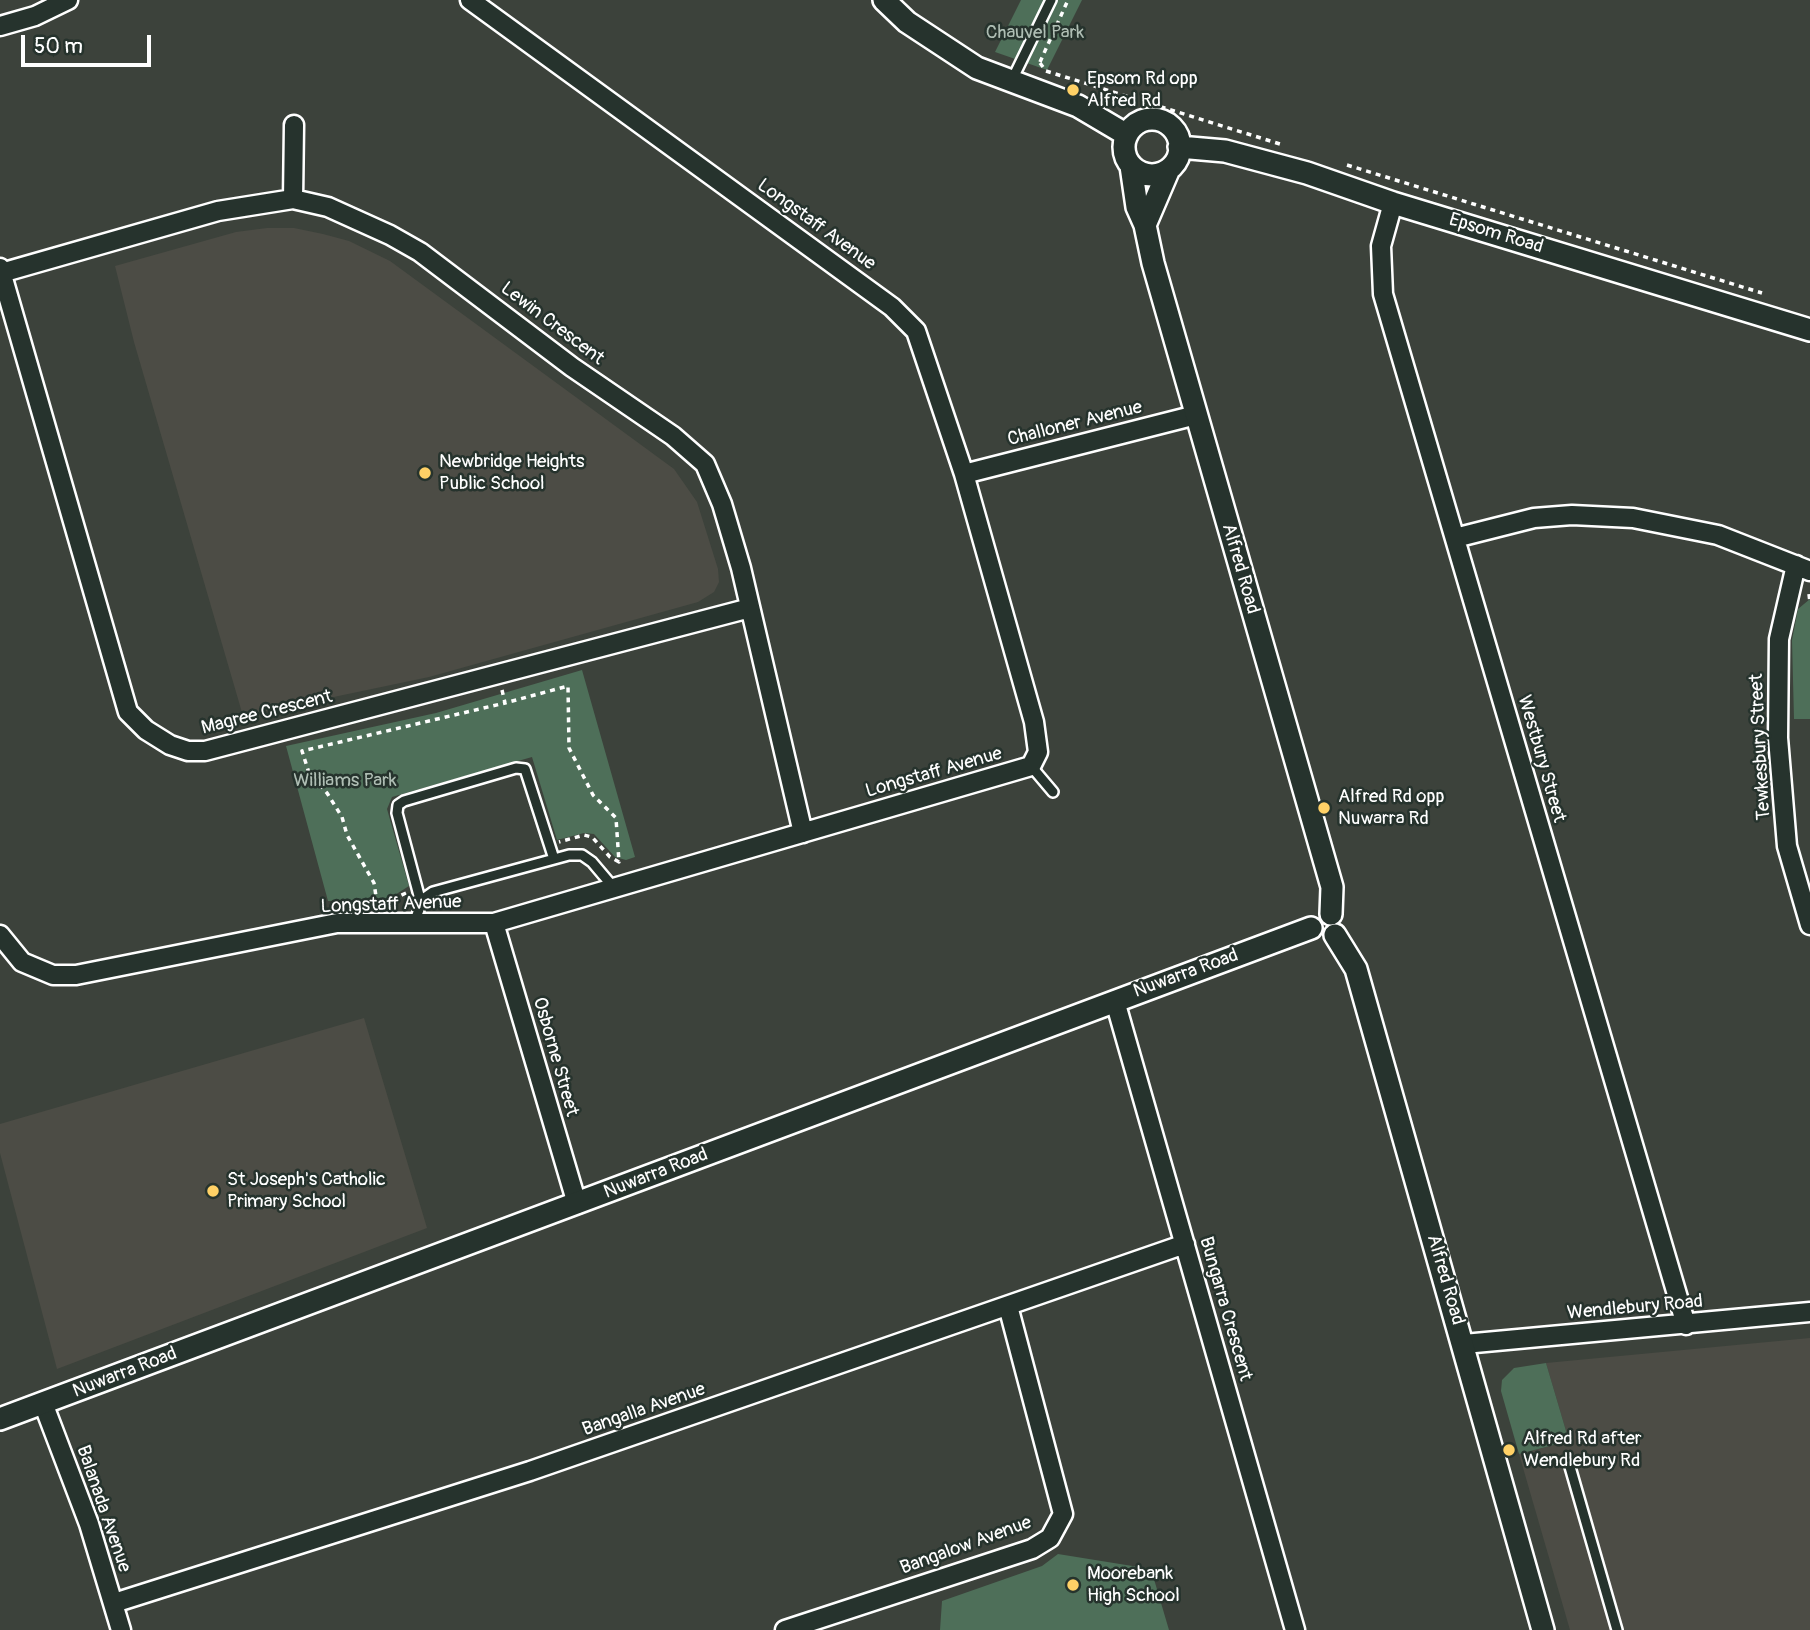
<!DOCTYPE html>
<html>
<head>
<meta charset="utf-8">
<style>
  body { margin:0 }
  #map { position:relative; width:1810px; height:1630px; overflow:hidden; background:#3c423b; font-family:Pangolin,sans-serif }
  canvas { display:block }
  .scale { position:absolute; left:21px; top:35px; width:130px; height:32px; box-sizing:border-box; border:4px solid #fff; border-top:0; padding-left:9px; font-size:21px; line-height:24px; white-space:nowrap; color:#fff; -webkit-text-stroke:5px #26332d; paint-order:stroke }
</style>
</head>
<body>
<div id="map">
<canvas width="1810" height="1630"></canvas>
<div class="scale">50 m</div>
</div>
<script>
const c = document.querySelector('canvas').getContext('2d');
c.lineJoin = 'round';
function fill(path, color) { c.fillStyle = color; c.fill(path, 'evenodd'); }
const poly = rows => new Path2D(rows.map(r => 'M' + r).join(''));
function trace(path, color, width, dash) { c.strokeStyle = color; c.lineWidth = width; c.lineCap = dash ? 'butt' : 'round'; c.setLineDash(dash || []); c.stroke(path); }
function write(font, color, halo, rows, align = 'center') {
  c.font = font + ' Pangolin,sans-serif'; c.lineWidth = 5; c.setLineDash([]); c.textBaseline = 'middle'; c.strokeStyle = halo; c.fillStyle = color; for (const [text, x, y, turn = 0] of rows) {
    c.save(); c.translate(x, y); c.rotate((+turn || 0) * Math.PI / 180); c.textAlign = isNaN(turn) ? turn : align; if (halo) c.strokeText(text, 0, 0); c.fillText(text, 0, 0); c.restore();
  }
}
fill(poly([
  [267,228,294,228,323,234,349,241,390,261,674,469,697,502,718,569,719,582,714,592,698,602,429,677,243,716,134,342,115,266,236,232],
  [364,1018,427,1228,57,1369,0,1153,0,1124],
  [1810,1338,1810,1630,1570,1630,1519,1454,1569,1441,1546,1363]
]), '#4c4c45');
fill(poly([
  [1021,0,1082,0,1047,70,995,52],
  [1810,599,1810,719,1794,719,1792,640,1798,609],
  [582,670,635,857,626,860,615,857,594,834,584,833,557,840,532,757,392,797,387,809,409,886,387,900,328,901,286,746,436,713],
  [1546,1363,1569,1441,1519,1454,1501,1391,1502,1380,1514,1368],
  [1058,1554,1151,1569,1169,1630,940,1630,942,1601,1042,1566]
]), '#4e6f59');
const service = poly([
  [1012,80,1051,0],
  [1031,766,1053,792],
  [421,903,397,813,398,805,404,801,516,768,525,769,554,859],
  [414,923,423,899,433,892,569,855,582,855,592,862,614,888],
  [1568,1460,1617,1630]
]);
const minor = poly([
  [0,26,35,16,68,0],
  [293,199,294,125],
  [1393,203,1381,246,1383,294,1686,1325],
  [0,268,128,712,146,730,170,745,188,751,205,751,750,608],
  [1,273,218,211,293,199,328,207,390,235,420,252,572,367,673,436,705,464,722,504,741,568,803,833],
  [964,474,1196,415],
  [1455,538,1534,518,1572,515,1633,518,1718,535,1810,571],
  [1796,565,1779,639,1778,738,1787,846,1810,925],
  [494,923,577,1204],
  [0,935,22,962,53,975,76,975,337,923,494,923,1031,766,1038,752,1034,722,964,474,916,331,892,307,470,0],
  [1115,1001,1295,1630],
  [1464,1344,1810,1312],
  [43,1403,89,1524,121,1630],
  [114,1603,530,1471,1185,1244],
  [785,1630,1032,1549,1050,1538,1063,1514,1008,1306]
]);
const tertiary = poly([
  [884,0,907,22,977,68,1078,106,1127,135],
  '1124 147a28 28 0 1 1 56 0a28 28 0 1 1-56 0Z',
  [1179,147,1225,151,1307,173,1393,203,1810,330],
  [1131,166,1137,207,1145,225,1153,263,1332,887,1331,914],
  [1145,225,1169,169],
  [1335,935,1356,969,1543,1630],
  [0,1419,1311,928]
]);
trace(service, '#fff', 14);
trace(minor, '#fff', 23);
trace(tertiary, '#fff', 26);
trace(poly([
  [1040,62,1068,0],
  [1040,63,1046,71,1280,144],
  [1347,165,1762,293],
  [1809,594,1810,603],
  [502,690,505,703,568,686,569,748,593,795,616,818,619,862,610,857,592,837,584,835,559,842],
  [406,893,384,903,377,903,374,883,347,835,342,817,327,793,309,773,302,751,505,703]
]), '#fff', 3.5, [5, 5]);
trace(service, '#26332d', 9);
trace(minor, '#26332d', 18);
trace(tertiary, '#26332d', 21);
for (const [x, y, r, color] of [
  [1073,90,7,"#ffd166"],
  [425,473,7,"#ffd166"],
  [1324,808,7,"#ffd166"],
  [213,1191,7,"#ffd166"],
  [1509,1450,7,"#ffd166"],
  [1073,1585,7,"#ffd166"]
]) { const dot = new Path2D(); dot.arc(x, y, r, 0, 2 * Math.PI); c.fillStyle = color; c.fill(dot); trace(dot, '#26332d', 2.5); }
write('19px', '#afbeb4', '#26332d', [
  ["Chauvel Park",1035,33],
  ["Williams Park",345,781]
]);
write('19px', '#fff', '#26332d', [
  ["Epsom Rd opp",1087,79],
  ["Alfred Rd",1087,101],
  ["Newbridge Heights",439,462],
  ["Public School",439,484],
  ["Alfred Rd opp",1338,797],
  ["Nuwarra Rd",1338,819],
  ["St Joseph's Catholic",227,1180],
  ["Primary School",227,1202],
  ["Alfred Rd after",1523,1439],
  ["Wendlebury Rd",1523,1461],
  ["Moorebank",1087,1574],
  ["High School",1087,1596]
], 'left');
write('19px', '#fff', '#26332d', [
  ["Longstaff Avenue",816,225,36],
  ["Epsom Road",1496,234,17],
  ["Lewin Crescent",552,324,37],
  ["Challoner Avenue",1075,424,-14],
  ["Alfred Road",1240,569,74],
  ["Magree Crescent",267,713,-14],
  ["Tewkesbury Street",1761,747,-93],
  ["Westbury Street",1541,759,74],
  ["Longstaff Avenue",934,773,-16],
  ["Longstaff Avenue",391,905,-2],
  ["Nuwarra Road",1186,974,-20],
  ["Osborne Street",555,1057,74],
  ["Nuwarra Road",656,1174,-21],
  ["Alfred Road",1445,1280,74],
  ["Wendlebury Road",1635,1308,-5],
  ["Bungarra Crescent",1225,1309,74],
  ["Nuwarra Road",125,1373,-21],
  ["Bangalla Avenue",644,1410,-19],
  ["Balanada Avenue",103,1509,71],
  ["Bangalow Avenue",966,1546,-20]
]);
</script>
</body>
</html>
